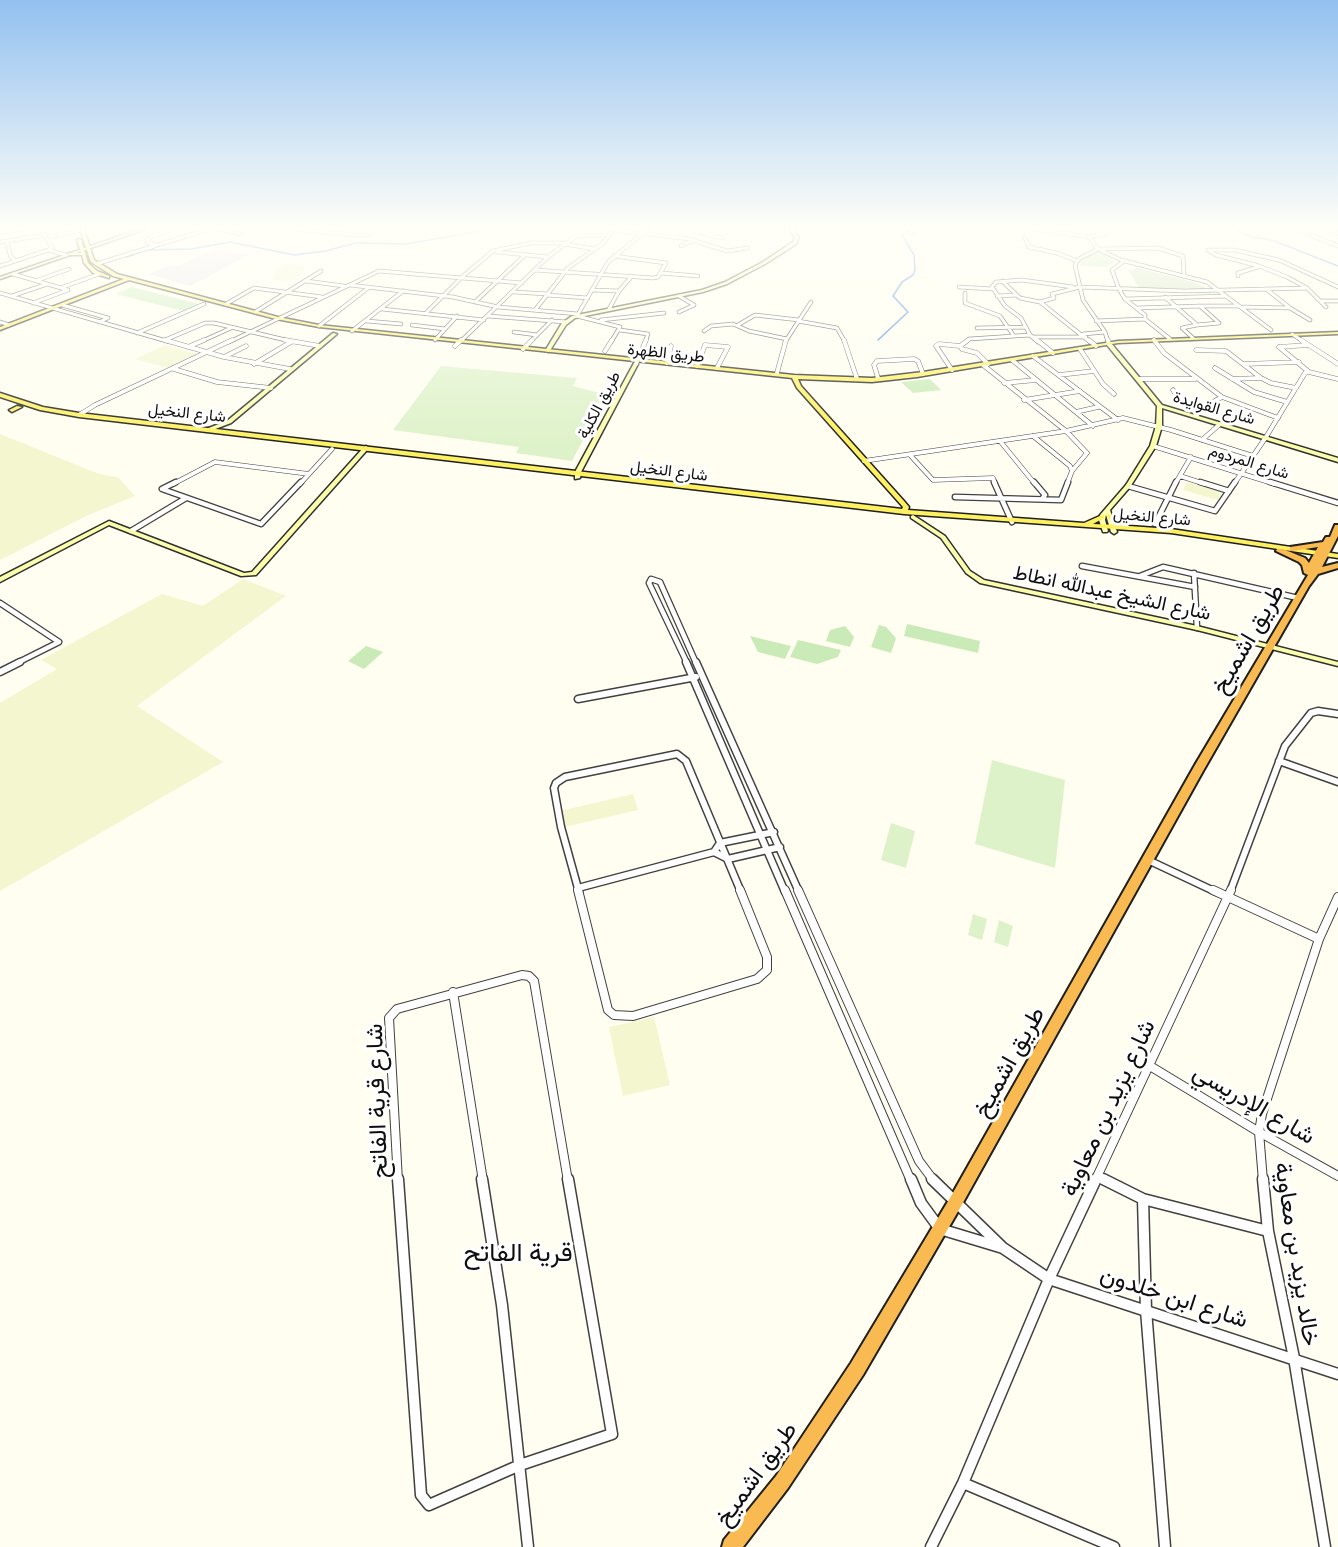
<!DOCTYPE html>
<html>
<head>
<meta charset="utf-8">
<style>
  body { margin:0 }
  canvas { display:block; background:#fffef0 }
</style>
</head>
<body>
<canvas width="1338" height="1547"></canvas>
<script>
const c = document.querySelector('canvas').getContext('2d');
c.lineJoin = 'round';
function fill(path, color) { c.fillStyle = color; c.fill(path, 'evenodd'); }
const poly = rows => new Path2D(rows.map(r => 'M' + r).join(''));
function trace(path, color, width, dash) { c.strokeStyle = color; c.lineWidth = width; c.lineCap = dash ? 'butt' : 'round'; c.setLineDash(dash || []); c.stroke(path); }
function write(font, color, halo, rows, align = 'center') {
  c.font = font + ' "Playfair Display",Vazirmatn,serif'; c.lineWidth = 6; c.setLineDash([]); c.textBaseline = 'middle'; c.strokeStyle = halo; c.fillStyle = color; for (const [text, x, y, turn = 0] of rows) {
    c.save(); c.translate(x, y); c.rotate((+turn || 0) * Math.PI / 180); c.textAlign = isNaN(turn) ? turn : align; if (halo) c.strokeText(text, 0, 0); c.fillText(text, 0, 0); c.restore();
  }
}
fill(poly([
  [215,249,249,255,190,286,149,274,170,265,177,266]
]), '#ede2ed');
fill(poly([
  [287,264,306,265,297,280,289,282,273,279,278,268],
  [165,345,197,354,168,368,135,359],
  [0,434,99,474,118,477,135,496,86,516,0,560],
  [1187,482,1222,492,1218,500,1183,490],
  [243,579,286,596,137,706,223,762,0,891,0,703,57,669,41,660,162,594,203,606],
  [633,794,638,810,564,827,560,811],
  [654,1017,670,1085,623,1096,609,1027]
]), '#f3f6ce');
fill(poly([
  [1099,251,1115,263,1106,267,1080,266,1084,258],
  [132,287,199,304,183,311,116,294],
  [930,379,941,390,913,393,901,382],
  [907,624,980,641,978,653,904,636],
  [879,625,886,627,896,638,891,653,871,647],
  [845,626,854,637,850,647,826,641,830,630],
  [750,636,791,646,785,659,758,652],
  [798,640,841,650,838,657,817,664,790,657],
  [366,646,383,652,364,669,348,661]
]), '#caebb7');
fill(poly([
  [1137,268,1193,282,1208,289,1139,288,1129,271]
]), '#d1e2bf');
fill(poly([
  [441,366,577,378,573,386,607,395,572,461,516,453,519,447,393,430],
  [992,760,1065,780,1055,868,975,844],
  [891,823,915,831,906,868,881,860],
  [973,914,987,919,982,940,968,935],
  [999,920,1013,926,1008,947,994,942]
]), '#def2c9');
trace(poly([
  [1235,229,1252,237,1272,240,1338,266],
  [127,257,146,250,191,249,230,242,294,255,325,251,356,243,406,244,491,229],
  [878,340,908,312,893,296,902,282,913,275,915,270,914,255,902,235,910,229]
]), '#367bd3', 1.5);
const streetFar5 = poly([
  [219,229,240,234],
  [294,229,355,235,368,235,375,229],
  [607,229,689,239,727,251,748,248],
  [687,229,722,238],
  [1034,229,1089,237,1098,249,1121,260,1207,282,1271,330],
  [1296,229,1338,246],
  [1327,229,1338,234],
  [0,233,23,229],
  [910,233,917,229],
  [1024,236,1029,247,1057,253,1077,261],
  [48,237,78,231],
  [1089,237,1105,234,1100,229],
  [7,241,10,255,15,261],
  [0,242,45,235,52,248,49,250],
  [157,245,148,243,147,239,173,229],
  [681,246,694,240],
  [497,252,548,257],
  [1124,261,1112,270,1119,289,1125,299,1145,315,1145,319,1170,339],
  [96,264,209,229],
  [0,266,48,250,66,255],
  [535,270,653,278,658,277,666,263,614,256],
  [661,273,698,276],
  [13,274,68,290,33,303],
  [1238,276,1238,273,1258,267],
  [38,280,69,269],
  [306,281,344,286],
  [1002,281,1020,298,1040,302],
  [350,285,453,297,498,307,578,314],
  [63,287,99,274],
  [959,287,993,289],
  [1266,289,1289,307],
  [593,290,619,291],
  [514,292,548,294],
  [0,293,170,342],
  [965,293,965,303,1000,316,1014,336],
  [547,295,588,298],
  [12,296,47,284],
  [679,296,694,305,679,312],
  [997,296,1017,295],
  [1165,297,1197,325,1182,328,1193,338],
  [1126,299,1226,296],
  [1321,301,1338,301],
  [475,302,525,255],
  [226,304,254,288,322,297],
  [62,305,108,318,99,322],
  [1201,306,1238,306],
  [1242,307,1290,308,1310,320],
  [1326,307,1307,288,1287,277,1259,266,1216,255,1208,250,1234,250,1279,260,1338,287],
  [1137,308,1200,306,1219,323,1197,325],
  [382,309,484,320],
  [609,309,619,291,631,277],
  [535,310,568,268,602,244,613,230],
  [255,312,321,271],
  [426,313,462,277,493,251,530,243,560,243,594,249],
  [488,316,566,322],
  [601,320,664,313],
  [367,321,401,324],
  [798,321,837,328,845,342],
  [1096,321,1145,319],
  [0,322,9,325],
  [412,325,445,329],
  [738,325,755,315,799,320],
  [319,326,368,288],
  [977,328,1026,327],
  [620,330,648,334,645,342],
  [352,331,403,291],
  [704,331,711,326,733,324,749,331,787,339],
  [514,332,537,335],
  [137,333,204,304],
  [1083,334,1105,332],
  [1292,334,1304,342],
  [1033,337,1086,337],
  [165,340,205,323,214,323,294,342],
  [435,340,457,316],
  [200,342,231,328],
  [229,342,379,271,522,283],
  [460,342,548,257,576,236,601,235],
  [530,342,552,320],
  [611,342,620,327,577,316,608,262,648,229],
  [785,342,811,302],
  [966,342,969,339,1030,335],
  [1038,342,1030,335,1021,318,1005,306,992,287,996,282,1022,280,1073,287],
  [1090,342,1040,302,1054,298,1052,294,1080,287,1184,291,1307,288],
  [1108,342,1105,332,1083,300,1075,265,1079,259,1098,249,1158,248,1183,256,1184,277]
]);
const streetFar4 = poly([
  [165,340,224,357,290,369],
  [285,340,320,346],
  [844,340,857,379],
  [968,340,960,346,962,349,977,353,988,364],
  [1037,340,1053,353],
  [1089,340,1096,346],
  [1108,340,1109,344],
  [1154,340,1164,353,1222,397,1278,418],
  [1301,340,1338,364],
  [455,346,461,340],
  [188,347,204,340],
  [1279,347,1309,372],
  [1279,347,1308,345],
  [523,349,532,340],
  [1080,349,1103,384,1114,394],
  [1196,350,1226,351,1261,378,1271,383,1296,388],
  [605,351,612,340],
  [1033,356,1118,420],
  [224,357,246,346],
  [1012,360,1093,426],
  [667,363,671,346],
  [254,364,291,342],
  [636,364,646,340],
  [1244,364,1299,362],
  [983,365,1066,431,1087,453,1072,471,1067,484],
  [697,366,705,345,728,347,717,368],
  [1215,368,1254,392,1287,402],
  [174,369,217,382,271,388],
  [952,370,936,346,939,344,960,346],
  [1309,372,1338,379],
  [777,373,786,340],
  [1059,375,1094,371],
  [878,378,874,365,877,361,914,359,918,361,923,374],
  [1138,379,1195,379],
  [1232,379,1261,378],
  [1004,383,1036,380],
  [1173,390,1181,401,1202,408],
  [1024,400,1080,391],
  [1076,412,1098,407],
  [79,415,95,405,232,340],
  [1196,416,1202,408,1222,397],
  [1033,436,1070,466,1072,471],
  [1202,440,1220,424],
  [1000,441,1035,484],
  [1153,446,1275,484],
  [910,455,933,480,993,478,995,484],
  [864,461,1066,431,1123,418,1171,430,1253,456],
  [309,474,332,449],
  [1180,476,1205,484],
  [173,484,215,462,309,474],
  [300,484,309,474],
  [1175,484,1191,457],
  [1234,484,1266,437,1305,373,1309,372]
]);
const streetFar3 = poly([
  [176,482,162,489,261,524,301,482],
  [994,482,1012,522],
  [1034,482,1045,495,1042,499],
  [1200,482,1229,491],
  [1270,482,1338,503],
  [1128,486,1215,511,1235,482],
  [955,497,1061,500,1068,482],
  [1155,524,1176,482],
  [131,531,186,498],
  [1082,566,1195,587],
  [1194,573,1197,628],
  [1140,576,1163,567,1298,598],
  [0,603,59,642,17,663],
  [687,663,649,583,651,579,660,582,696,663]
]);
const streetFar2 = poly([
  [686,662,785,892],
  [696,662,799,892],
  [0,672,20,662],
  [578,699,696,677],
  [1279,761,1338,782],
  [714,852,728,859,780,847],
  [1148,860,1216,892],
  [578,888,714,852,720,843,774,832],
  [579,892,561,827,554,788,556,783,565,777,677,754,686,761,741,892],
  [1230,892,1285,746,1311,713,1318,711,1338,714]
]);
const streetFar1 = poly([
  [578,890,608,1010,614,1015,633,1016,757,979,767,970,767,957,740,890],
  [785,890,911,1181],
  [798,890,919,1161,934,1181],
  [1213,890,1319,939],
  [453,992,483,1181],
  [1150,1066,1259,1132,1338,1176],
  [1098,1177,1106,1181],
  [398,1181,389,1018,397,1009,522,975,529,976,534,981,568,1181],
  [1095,1181,1231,890],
  [1263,1181,1259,1132,1262,1114,1319,939,1338,897]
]);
const street = poly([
  [398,1179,421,1495,429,1505,520,1465,612,1434,568,1179],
  [482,1179,502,1305,528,1547],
  [911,1179,921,1203,940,1229,1003,1248],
  [932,1179,1003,1248],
  [1103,1179,1143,1199,1268,1231],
  [1263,1179,1268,1231,1294,1358,1325,1547],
  [1143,1199,1146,1310,1165,1547],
  [1003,1248,1049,1279,1338,1374],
  [963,1483,1114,1547],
  [931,1547,963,1483,1049,1279,1096,1179]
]);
const secondary = poly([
  [141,229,146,229,0,279,0,277,141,229],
  [789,229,793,229,799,237,796,244,765,264,727,284,703,292,575,318,566,325,549,352,545,351,562,323,572,316,702,290,725,282,763,262,793,242,795,237,789,229],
  [333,333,337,334,231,423,210,431,206,431,206,429,227,421,333,333],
  [1107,343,1111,343,1162,405,1338,458,1338,462,1162,408,1162,426,1156,446,1130,487,1110,510,1117,532,1114,534,1111,532,1106,515,1105,520,1108,531,1107,532,1103,532,1099,520,1100,515,1126,485,1150,446,1156,426,1157,406,1107,345,1107,343],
  [634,363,638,364,581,472,580,478,575,479,575,472,634,363],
  [366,446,369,448,368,449,256,575,241,576,109,525,0,582,0,577,109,521,244,573,252,572,364,447,366,446],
  [913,515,945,536,970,571,984,580,1197,626,1338,662,1338,666,1197,630,980,583,966,573,941,538,911,518,911,516,913,515]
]);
const primary = poly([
  [80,229,84,229,94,260,117,274,278,317,319,325,794,375,872,378,923,372,1118,341,1338,332,1338,334,1118,343,917,377,872,382,798,379,801,386,904,501,909,507,908,510,1084,523,1102,515,1104,516,1104,518,1093,524,1119,525,1107,517,1107,515,1109,514,1129,526,1171,529,1338,554,1338,558,1171,533,904,514,79,417,40,410,0,397,0,393,43,407,79,413,902,509,903,507,797,388,792,378,319,327,276,319,129,280,0,330,0,327,124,279,113,276,91,262,80,229],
  [79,239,81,240,88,263,97,271,109,276,109,278,93,273,84,263,82,255,68,255,69,253,81,253,77,240,79,239],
  [17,406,22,407,12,412,9,410,17,406]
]);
const highway = poly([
  [1335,525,1338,525,1338,536,1322,567,1338,563,1338,568,1318,574,1309,586,1203,771,960,1208,863,1375,788,1488,743,1547,722,1547,724,1540,776,1476,851,1363,950,1198,1195,765,1308,575,1304,573,1302,565,1299,562,1276,551,1277,549,1283,549,1305,558,1309,563,1318,547,1293,551,1290,551,1290,547,1323,542,1326,537,1330,537,1335,525]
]);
trace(streetFar5, '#414141', 4.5);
trace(streetFar4, '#414141', 5);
trace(streetFar3, '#414141', 7);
trace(streetFar2, '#414141', 9);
trace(streetFar1, '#414141', 10);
trace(street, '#414141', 13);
trace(secondary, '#303030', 3);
trace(primary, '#1f1f1f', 3);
trace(highway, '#1f1f1f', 4);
trace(streetFar5, '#fff', 3);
trace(streetFar4, '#fff', 4);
trace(streetFar3, '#fff', 4.5);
trace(streetFar2, '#fff', 6);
trace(streetFar1, '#fff', 8);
trace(street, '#fff', 10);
fill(secondary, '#fbffab');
fill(primary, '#fef161');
fill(highway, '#faba52');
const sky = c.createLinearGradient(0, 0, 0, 446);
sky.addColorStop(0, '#92c0ef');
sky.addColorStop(0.51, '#fffff8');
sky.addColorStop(1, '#fffff800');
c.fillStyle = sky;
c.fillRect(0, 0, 1338, 446);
write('16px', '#0e0e0e', '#fff', [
  ["طريق الظهرة",666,353,6],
  ["طريق الكلية",599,405,-62],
  ["شارع القوايدة",1214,408,16],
  ["شارع النخيل",187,413,6],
  ["شارع المردوم",1249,462,17],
  ["شارع النخيل",669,471,7],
  ["شارع النخيل",1152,517,5]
]);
write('20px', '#0e0e0e', '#fff', [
  ["شارع الشيخ عبدالله انطاط",1112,593,12]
]);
write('24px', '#0e0e0e', '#fff', [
  ["طريق اشميخ",1248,639,-60],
  ["طريق اشميخ",1009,1062,-61],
  ["شارع قرية الفاتح",377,1101,-92],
  ["شارع الإدريسي",1254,1104,30],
  ["شارع يزيد بن معاوية",1108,1108,-65],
  ["خالد يزيد بن معاوية",1297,1254,81],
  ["شارع ابن خلدون",1174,1297,18],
  ["طريق اشميخ",756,1474,-54]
]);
write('26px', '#0e0e0e', '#fff', [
  ["قرية الفاتح",518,1253]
]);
</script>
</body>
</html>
